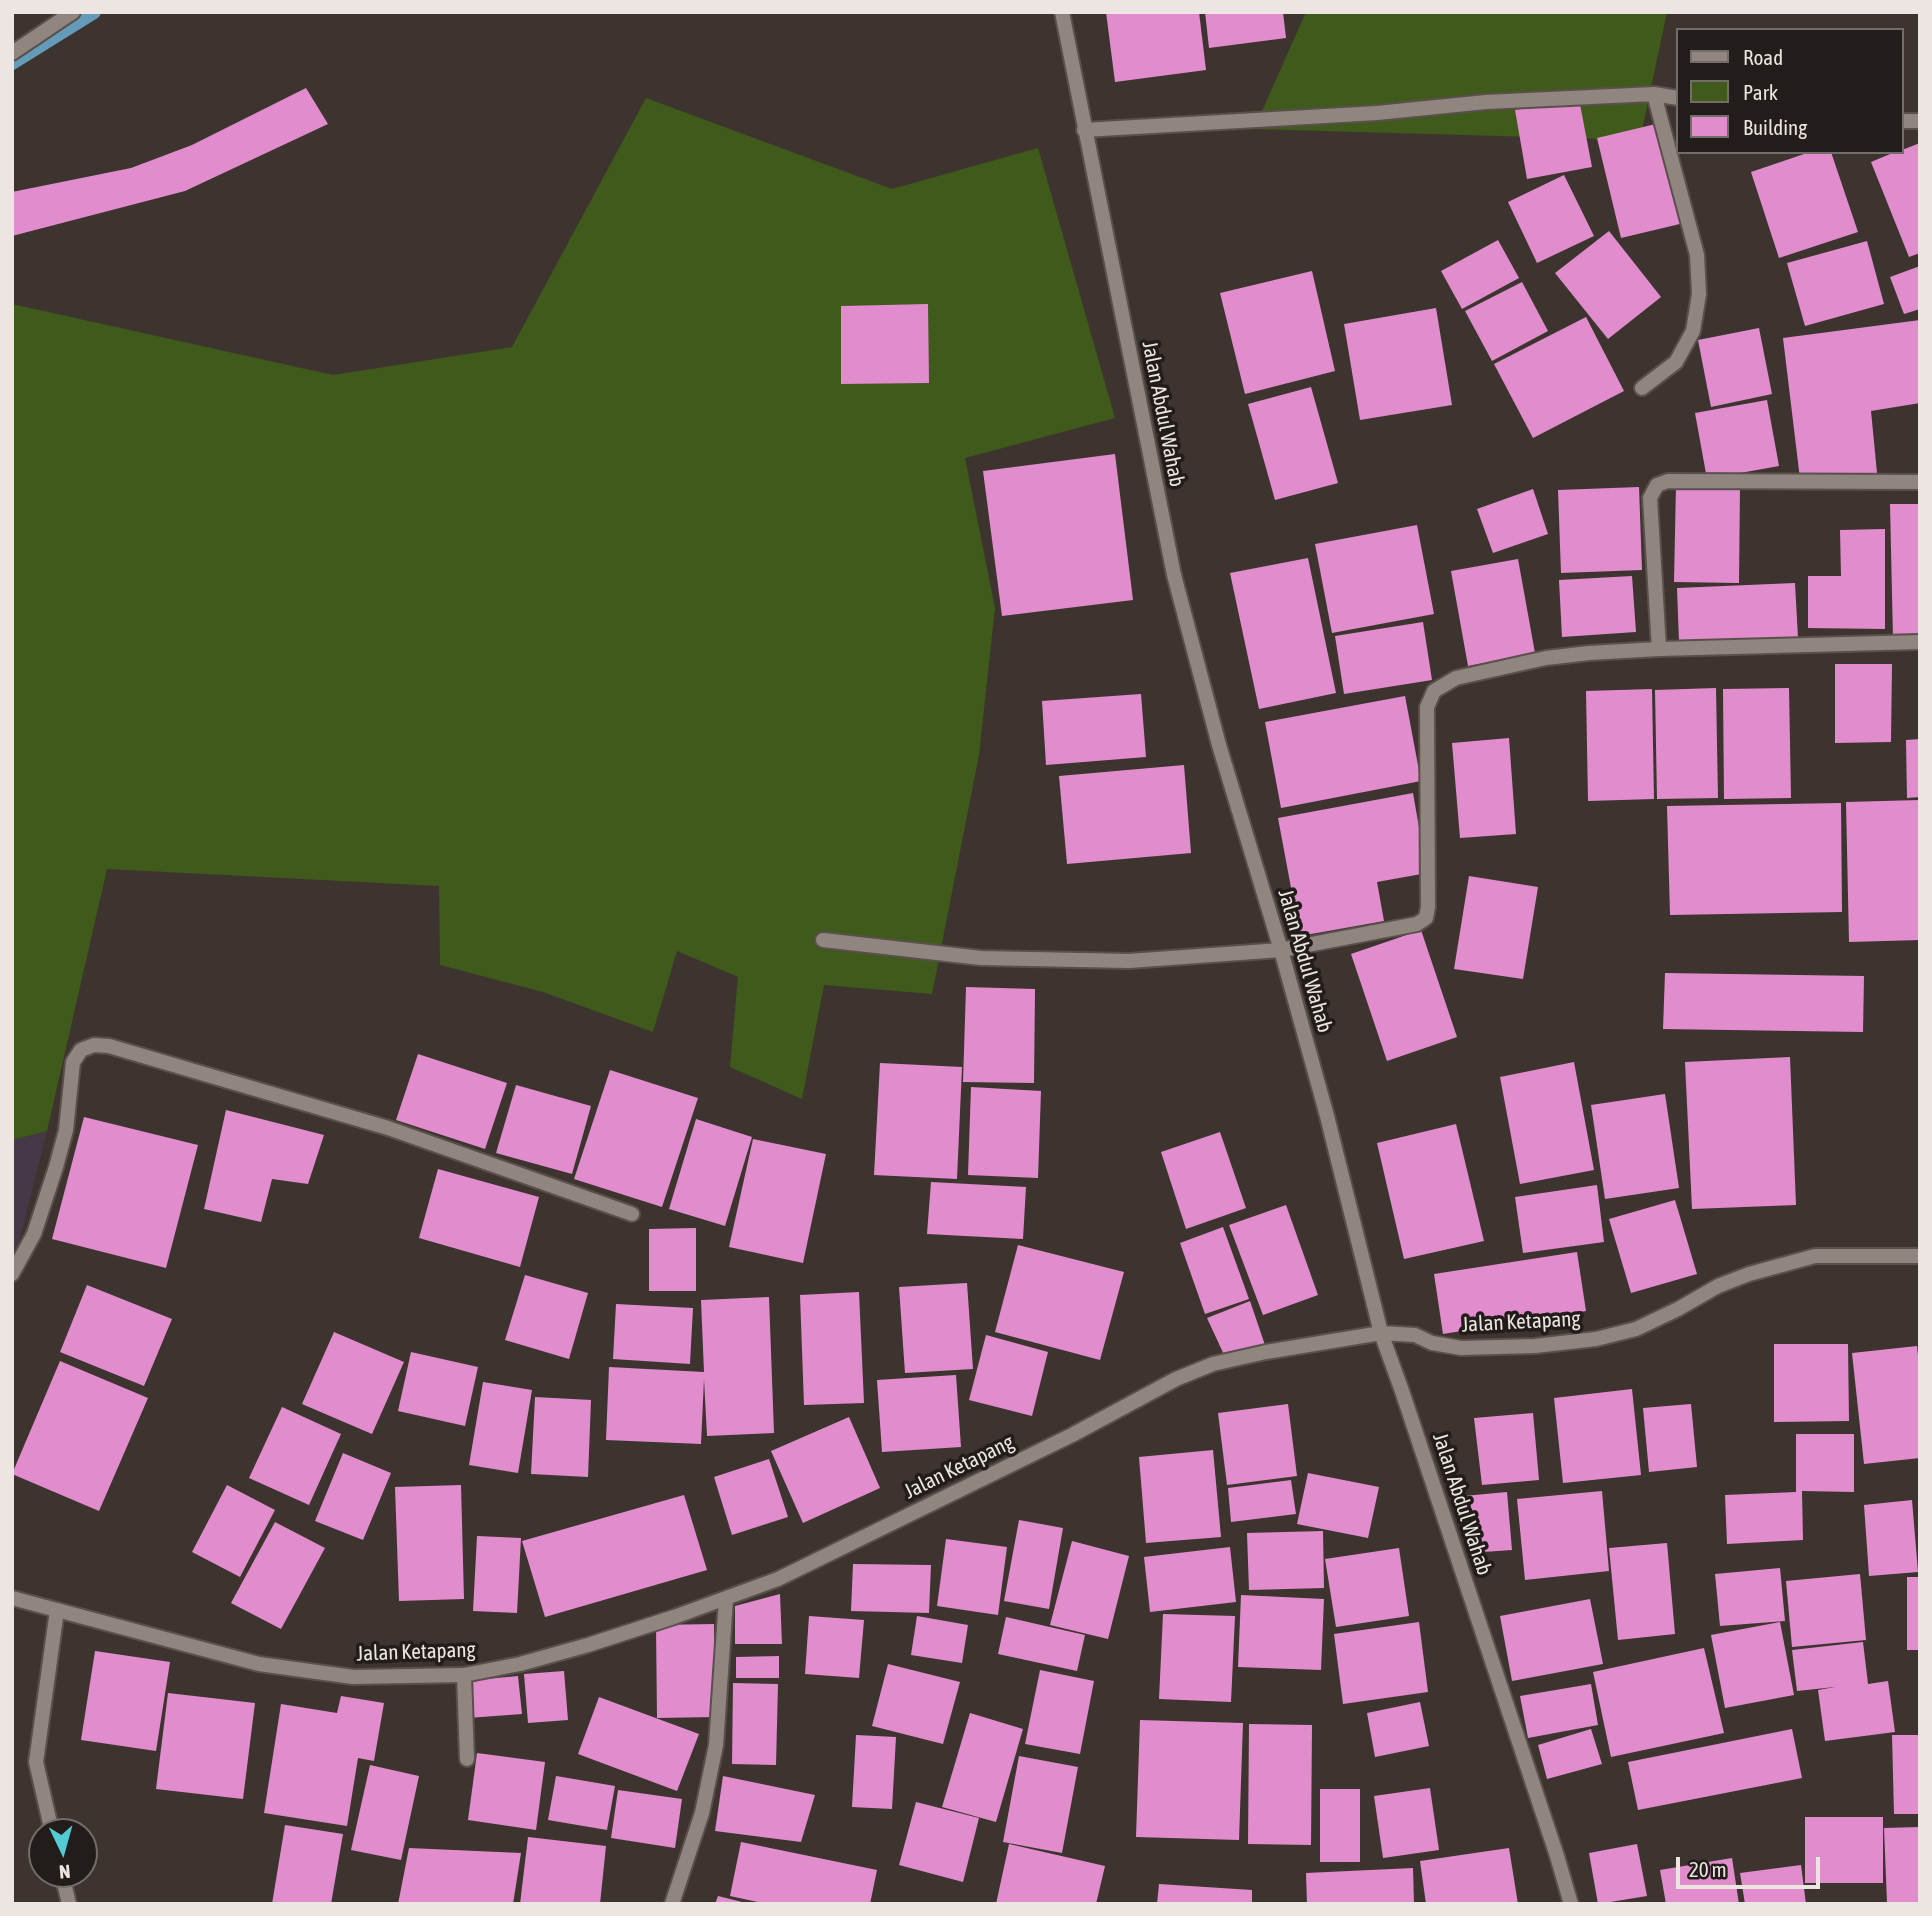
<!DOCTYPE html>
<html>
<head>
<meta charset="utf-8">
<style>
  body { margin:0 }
  #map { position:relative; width:1932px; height:1916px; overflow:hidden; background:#3e342f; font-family:"Asap Condensed",sans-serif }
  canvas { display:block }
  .frame { position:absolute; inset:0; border:14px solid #ece5e2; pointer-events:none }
  .legend { position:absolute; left:1676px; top:28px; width:228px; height:126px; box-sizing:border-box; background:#221d1a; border:2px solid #736d6a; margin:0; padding:9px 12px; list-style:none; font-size:21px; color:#ece5e2 }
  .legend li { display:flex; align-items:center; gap:14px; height:35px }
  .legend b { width:35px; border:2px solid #736d6a }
  .north { position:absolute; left:28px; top:1818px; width:70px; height:70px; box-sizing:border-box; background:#221d1a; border:2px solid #736d6a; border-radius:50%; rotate:175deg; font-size:19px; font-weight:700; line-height:28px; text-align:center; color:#ece5e2 }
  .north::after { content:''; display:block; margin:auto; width:24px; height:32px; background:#51ccd5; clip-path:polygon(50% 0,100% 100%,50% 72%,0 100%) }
  .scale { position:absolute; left:1676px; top:1857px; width:144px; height:32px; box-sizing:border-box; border:4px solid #ece5e2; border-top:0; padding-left:9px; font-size:21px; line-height:24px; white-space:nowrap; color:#ece5e2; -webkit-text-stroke:5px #221d1a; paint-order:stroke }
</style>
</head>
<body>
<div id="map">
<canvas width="1932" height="1916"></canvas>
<div class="frame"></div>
<ul class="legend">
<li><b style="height:9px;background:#91857f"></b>Road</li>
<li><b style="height:19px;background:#3f5a1a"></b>Park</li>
<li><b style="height:19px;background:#e18dcd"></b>Building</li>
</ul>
<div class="north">N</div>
<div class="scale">20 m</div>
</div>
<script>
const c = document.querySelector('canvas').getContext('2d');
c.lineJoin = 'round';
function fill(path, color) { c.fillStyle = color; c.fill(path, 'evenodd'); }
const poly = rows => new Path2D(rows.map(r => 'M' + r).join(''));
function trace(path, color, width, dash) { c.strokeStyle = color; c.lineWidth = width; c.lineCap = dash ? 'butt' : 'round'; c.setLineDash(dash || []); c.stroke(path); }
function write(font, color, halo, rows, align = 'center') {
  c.font = font + ' "Asap Condensed",sans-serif'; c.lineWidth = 7; c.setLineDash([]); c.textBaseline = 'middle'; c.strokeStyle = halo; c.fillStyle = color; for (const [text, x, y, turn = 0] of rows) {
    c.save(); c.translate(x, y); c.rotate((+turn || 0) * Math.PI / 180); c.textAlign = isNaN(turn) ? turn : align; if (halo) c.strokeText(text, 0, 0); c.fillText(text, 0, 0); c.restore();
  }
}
fill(poly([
  [47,1131,12,1269,12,1140]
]), '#463947');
fill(poly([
  [1306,12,1667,12,1640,140,1254,129],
  [646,98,892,189,1038,148,1115,418,965,458,995,608,979,755,932,994,824,985,802,1099,730,1067,738,977,677,951,653,1032,543,992,440,965,439,886,107,869,47,1131,12,1140,12,304,333,375,512,347]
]), '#3f5a1a');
trace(poly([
  [12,63,94,12]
]), '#649bb9', 14);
fill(poly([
  [1106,12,1199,12,1206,70,1115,82],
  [1205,12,1283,12,1286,38,1209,48],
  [306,88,328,124,185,191,12,236,12,192,131,168,192,145],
  [1579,99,1592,167,1527,179,1515,110],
  [1660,123,1684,223,1621,238,1597,138],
  [1920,143,1920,253,1909,257,1871,162,1895,152,1902,152,1902,150],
  [1810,152,1831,152,1858,232,1779,258,1751,172],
  [1564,175,1594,236,1537,263,1508,202],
  [1609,231,1661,297,1608,339,1555,273],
  [1498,240,1519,278,1462,309,1441,271],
  [1867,241,1884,304,1805,326,1787,263],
  [1920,266,1920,309,1904,314,1890,277],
  [1312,271,1335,371,1245,394,1220,293],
  [1522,282,1548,331,1492,361,1465,311],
  [928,304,929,383,841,384,841,306],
  [1436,308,1452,405,1360,420,1344,324],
  [1586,317,1624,391,1533,438,1494,364],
  [1920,320,1920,403,1871,411,1877,473,1800,479,1783,338],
  [1759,328,1772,394,1711,407,1698,340],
  [1311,387,1338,483,1275,500,1248,404],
  [1767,400,1779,466,1707,479,1695,413],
  [1115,454,1133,600,1002,616,983,471],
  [1676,484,1740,485,1739,583,1674,582],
  [1639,487,1642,570,1561,573,1558,490],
  [1533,489,1548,534,1493,553,1477,509],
  [1890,504,1920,504,1920,638,1893,639],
  [1417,525,1434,614,1332,633,1315,544],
  [1885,529,1885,629,1808,628,1808,576,1841,576,1840,530],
  [1308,558,1336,693,1259,709,1230,573],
  [1518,559,1535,653,1468,666,1451,571],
  [1632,576,1636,632,1562,637,1559,580],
  [1795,583,1798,638,1679,642,1677,588],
  [1423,622,1432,680,1344,694,1335,636],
  [1835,664,1892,664,1891,742,1835,743],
  [1716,688,1718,798,1657,799,1655,690],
  [1789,688,1791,798,1724,799,1723,689],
  [1652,689,1654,799,1588,801,1586,691],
  [1141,694,1146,757,1046,765,1042,701],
  [1405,696,1421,781,1281,808,1265,722],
  [1509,738,1516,834,1460,838,1452,743],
  [1920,739,1920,797,1907,798,1906,740],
  [1184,765,1191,853,1067,864,1059,776],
  [1413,793,1427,873,1377,882,1384,921,1300,936,1278,818],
  [1920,800,1920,940,1849,942,1846,802],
  [1841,803,1842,912,1670,915,1667,806],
  [1469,876,1538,887,1523,979,1454,969],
  [1421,930,1457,1037,1387,1061,1351,954],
  [1665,973,1864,976,1863,1032,1663,1029],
  [966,987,1035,989,1034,1083,963,1082],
  [418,1054,507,1083,485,1149,396,1120],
  [1790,1057,1796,1205,1692,1209,1685,1062],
  [1574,1062,1594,1170,1520,1184,1500,1077],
  [880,1063,962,1067,957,1179,874,1175],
  [610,1070,698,1098,662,1207,574,1179],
  [516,1085,591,1106,572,1174,496,1153],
  [971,1087,1041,1091,1038,1178,968,1175],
  [1665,1094,1679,1188,1605,1199,1591,1105],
  [226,1110,324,1135,308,1184,272,1179,261,1222,204,1209],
  [84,1117,198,1145,166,1268,52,1239],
  [696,1119,752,1137,725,1226,669,1209],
  [1456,1124,1484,1241,1404,1259,1377,1143],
  [1220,1132,1246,1208,1186,1229,1161,1152],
  [753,1139,826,1154,803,1263,729,1247],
  [438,1169,539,1197,520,1267,419,1238],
  [931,1182,1026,1187,1023,1239,927,1234],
  [1597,1185,1604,1242,1523,1253,1515,1197],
  [1675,1200,1697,1274,1631,1293,1609,1219],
  [1286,1205,1318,1295,1263,1315,1229,1225],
  [1223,1227,1249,1299,1205,1314,1180,1243],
  [696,1228,696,1291,649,1291,649,1229],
  [1018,1245,1124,1272,1100,1360,995,1332],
  [1577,1252,1586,1311,1443,1334,1434,1274],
  [525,1275,588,1293,569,1359,505,1340],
  [967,1283,973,1369,905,1373,899,1287],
  [87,1285,172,1319,144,1386,60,1352],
  [859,1292,864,1403,804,1405,800,1295],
  [769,1297,774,1433,707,1436,704,1379,701,1444,606,1440,609,1367,704,1372,701,1300],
  [1250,1301,1265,1345,1226,1359,1207,1318],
  [616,1304,693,1308,690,1364,613,1359],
  [334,1332,404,1362,372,1434,302,1404],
  [986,1335,1048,1352,1032,1416,969,1400],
  [1774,1344,1848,1344,1849,1421,1774,1422],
  [1917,1346,1920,1374,1920,1458,1864,1464,1852,1353],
  [411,1352,478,1367,465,1426,398,1411],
  [60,1361,148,1398,99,1511,12,1474],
  [956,1375,961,1447,882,1452,877,1380],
  [483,1382,532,1390,518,1473,469,1465],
  [1632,1389,1641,1475,1563,1483,1554,1398],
  [535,1397,591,1400,588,1477,531,1474],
  [1288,1404,1297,1476,1227,1485,1218,1413],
  [1691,1404,1697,1467,1649,1472,1643,1408],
  [282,1407,341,1434,309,1505,249,1478],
  [1533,1413,1539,1480,1482,1485,1474,1418],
  [849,1417,880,1488,803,1523,771,1451],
  [1796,1434,1854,1434,1854,1492,1802,1491,1803,1540,1727,1544,1725,1495,1796,1492],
  [1213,1450,1221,1537,1146,1543,1139,1457],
  [343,1453,391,1473,363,1540,315,1521],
  [769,1459,788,1517,732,1535,714,1477],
  [1308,1473,1379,1487,1368,1538,1297,1524],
  [1291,1480,1296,1514,1231,1522,1228,1488],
  [227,1485,275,1510,240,1577,192,1552],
  [461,1485,464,1599,399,1601,395,1487],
  [1602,1491,1609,1571,1525,1580,1517,1499],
  [1507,1492,1512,1550,1469,1553,1464,1496],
  [684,1495,707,1570,545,1617,522,1541],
  [1912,1500,1918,1572,1869,1576,1864,1505],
  [1019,1520,1063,1528,1049,1609,1004,1601],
  [275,1522,325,1548,281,1629,231,1603],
  [1323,1531,1324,1588,1249,1590,1247,1533],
  [477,1536,521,1538,517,1613,473,1611],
  [946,1539,1007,1547,998,1615,937,1606],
  [1072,1541,1129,1556,1108,1639,1050,1625],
  [1667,1543,1675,1634,1618,1640,1609,1548],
  [1230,1547,1236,1602,1150,1612,1144,1557],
  [1399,1548,1409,1616,1336,1627,1325,1559],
  [853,1564,931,1565,929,1613,851,1611],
  [1780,1568,1785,1621,1720,1626,1715,1574],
  [1860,1574,1866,1640,1792,1647,1786,1581],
  [1907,1577,1920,1577,1920,1650,1907,1650],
  [780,1594,782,1644,735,1644,735,1606],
  [1241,1595,1324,1599,1321,1670,1238,1667],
  [1590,1599,1603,1664,1512,1681,1500,1616],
  [1163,1614,1235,1616,1231,1702,1159,1699],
  [809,1616,864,1620,859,1678,805,1674],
  [917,1616,968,1625,962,1663,911,1655],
  [1006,1617,1085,1635,1077,1671,998,1654],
  [1419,1622,1428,1692,1343,1704,1334,1634],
  [1780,1622,1794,1695,1725,1708,1711,1635],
  [714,1624,715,1717,657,1718,656,1625],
  [1863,1642,1868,1684,1888,1681,1895,1732,1825,1741,1818,1690,1835,1687,1797,1691,1792,1650],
  [1704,1648,1724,1733,1611,1757,1593,1672],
  [95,1651,170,1662,156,1751,81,1740],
  [779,1656,779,1678,736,1678,736,1657],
  [888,1664,960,1682,943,1744,872,1726],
  [1040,1670,1094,1681,1080,1754,1025,1744],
  [564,1671,568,1720,528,1723,524,1674],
  [518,1676,522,1714,468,1718,465,1681],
  [733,1683,778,1684,776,1765,732,1764],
  [1591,1684,1598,1725,1528,1738,1520,1696],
  [168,1693,255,1703,243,1799,156,1789],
  [341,1696,384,1703,374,1761,358,1758,347,1826,264,1813,281,1704,337,1713],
  [599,1697,699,1734,677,1791,578,1754],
  [1420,1702,1429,1746,1375,1757,1367,1713],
  [970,1713,1023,1729,996,1822,942,1807],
  [1140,1720,1243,1723,1239,1840,1136,1837],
  [1249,1724,1312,1725,1311,1845,1248,1844],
  [1591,1729,1602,1764,1547,1779,1538,1745],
  [1792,1729,1802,1778,1638,1810,1628,1762],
  [856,1735,896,1737,892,1809,852,1807],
  [1892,1735,1920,1735,1920,1814,1894,1814],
  [477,1753,545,1762,536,1830,468,1820],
  [1019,1756,1078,1767,1062,1853,1003,1842],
  [370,1765,419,1776,401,1860,351,1850],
  [556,1776,615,1786,607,1830,548,1820],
  [723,1776,815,1795,801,1842,715,1831],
  [1430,1788,1439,1850,1383,1858,1374,1796],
  [1320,1789,1360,1789,1360,1862,1320,1862],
  [618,1790,682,1799,675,1848,611,1838],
  [916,1802,979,1818,963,1882,899,1865],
  [1805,1817,1883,1817,1883,1883,1805,1883],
  [285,1825,343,1834,331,1904,272,1904],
  [1919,1827,1920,1902,1887,1903,1884,1828],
  [528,1837,606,1846,600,1904,520,1904],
  [741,1842,877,1870,870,1904,767,1904,730,1896],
  [1009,1844,1105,1866,1096,1904,996,1904],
  [1637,1844,1647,1896,1598,1904,1589,1853],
  [409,1848,521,1853,513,1904,398,1904],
  [1509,1848,1518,1904,1426,1904,1420,1861],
  [1732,1858,1739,1904,1666,1904,1660,1870],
  [1801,1865,1806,1904,1745,1904,1740,1873],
  [1413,1868,1414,1904,1307,1904,1306,1873],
  [1159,1884,1252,1890,1252,1904,1157,1904],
  [718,1896,746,1903,746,1904,715,1904]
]), '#e18dcd');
const service = poly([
  [823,940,981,958,1129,961,1281,950]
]);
const minor = poly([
  [12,53,73,12],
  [1902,121,1920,121],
  [1084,130,1377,113,1486,102,1654,94,1678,98],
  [1642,388,1676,362,1693,331,1699,294,1697,255,1654,94],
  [1659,649,1920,642],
  [1281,950,1417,924,1426,918,1428,907,1427,707,1434,691,1456,678,1546,658,1589,653,1659,649,1650,498,1657,485,1668,481,1920,482],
  [12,1274,34,1234,56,1167,66,1130,73,1062,81,1050,94,1045,109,1046,388,1128,632,1214],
  [464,1675,467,1759],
  [52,1832,36,1762,57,1610],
  [62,1874,69,1904],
  [672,1904,702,1813,716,1745,726,1599]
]);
const tertiary = poly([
  [1062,12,1174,575,1219,745,1281,950,1327,1116,1381,1333,1402,1391,1557,1856,1571,1904],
  [12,1598,259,1664,353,1677,464,1675,520,1664,588,1645,674,1617,778,1579,1072,1435,1176,1379,1213,1364,1266,1352,1381,1333,1415,1335,1432,1343,1461,1348,1535,1346,1596,1339,1636,1329,1678,1309,1718,1286,1749,1274,1815,1256,1920,1256]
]);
trace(service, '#59504c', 18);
trace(minor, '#59504c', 18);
trace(tertiary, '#59504c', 18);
trace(service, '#91857f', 14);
trace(minor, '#91857f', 14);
trace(tertiary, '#91857f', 14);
write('21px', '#ece5e2', '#221d1a', [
  ["Jalan Abdul Wahab",1163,414,79],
  ["Jalan Abdul Wahab",1305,961,74],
  ["Jalan Ketapang",1521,1322,-3],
  ["Jalan Ketapang",959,1467,-26],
  ["Jalan Abdul Wahab",1462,1504,72],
  ["Jalan Ketapang",416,1652,-2]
]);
</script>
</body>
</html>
